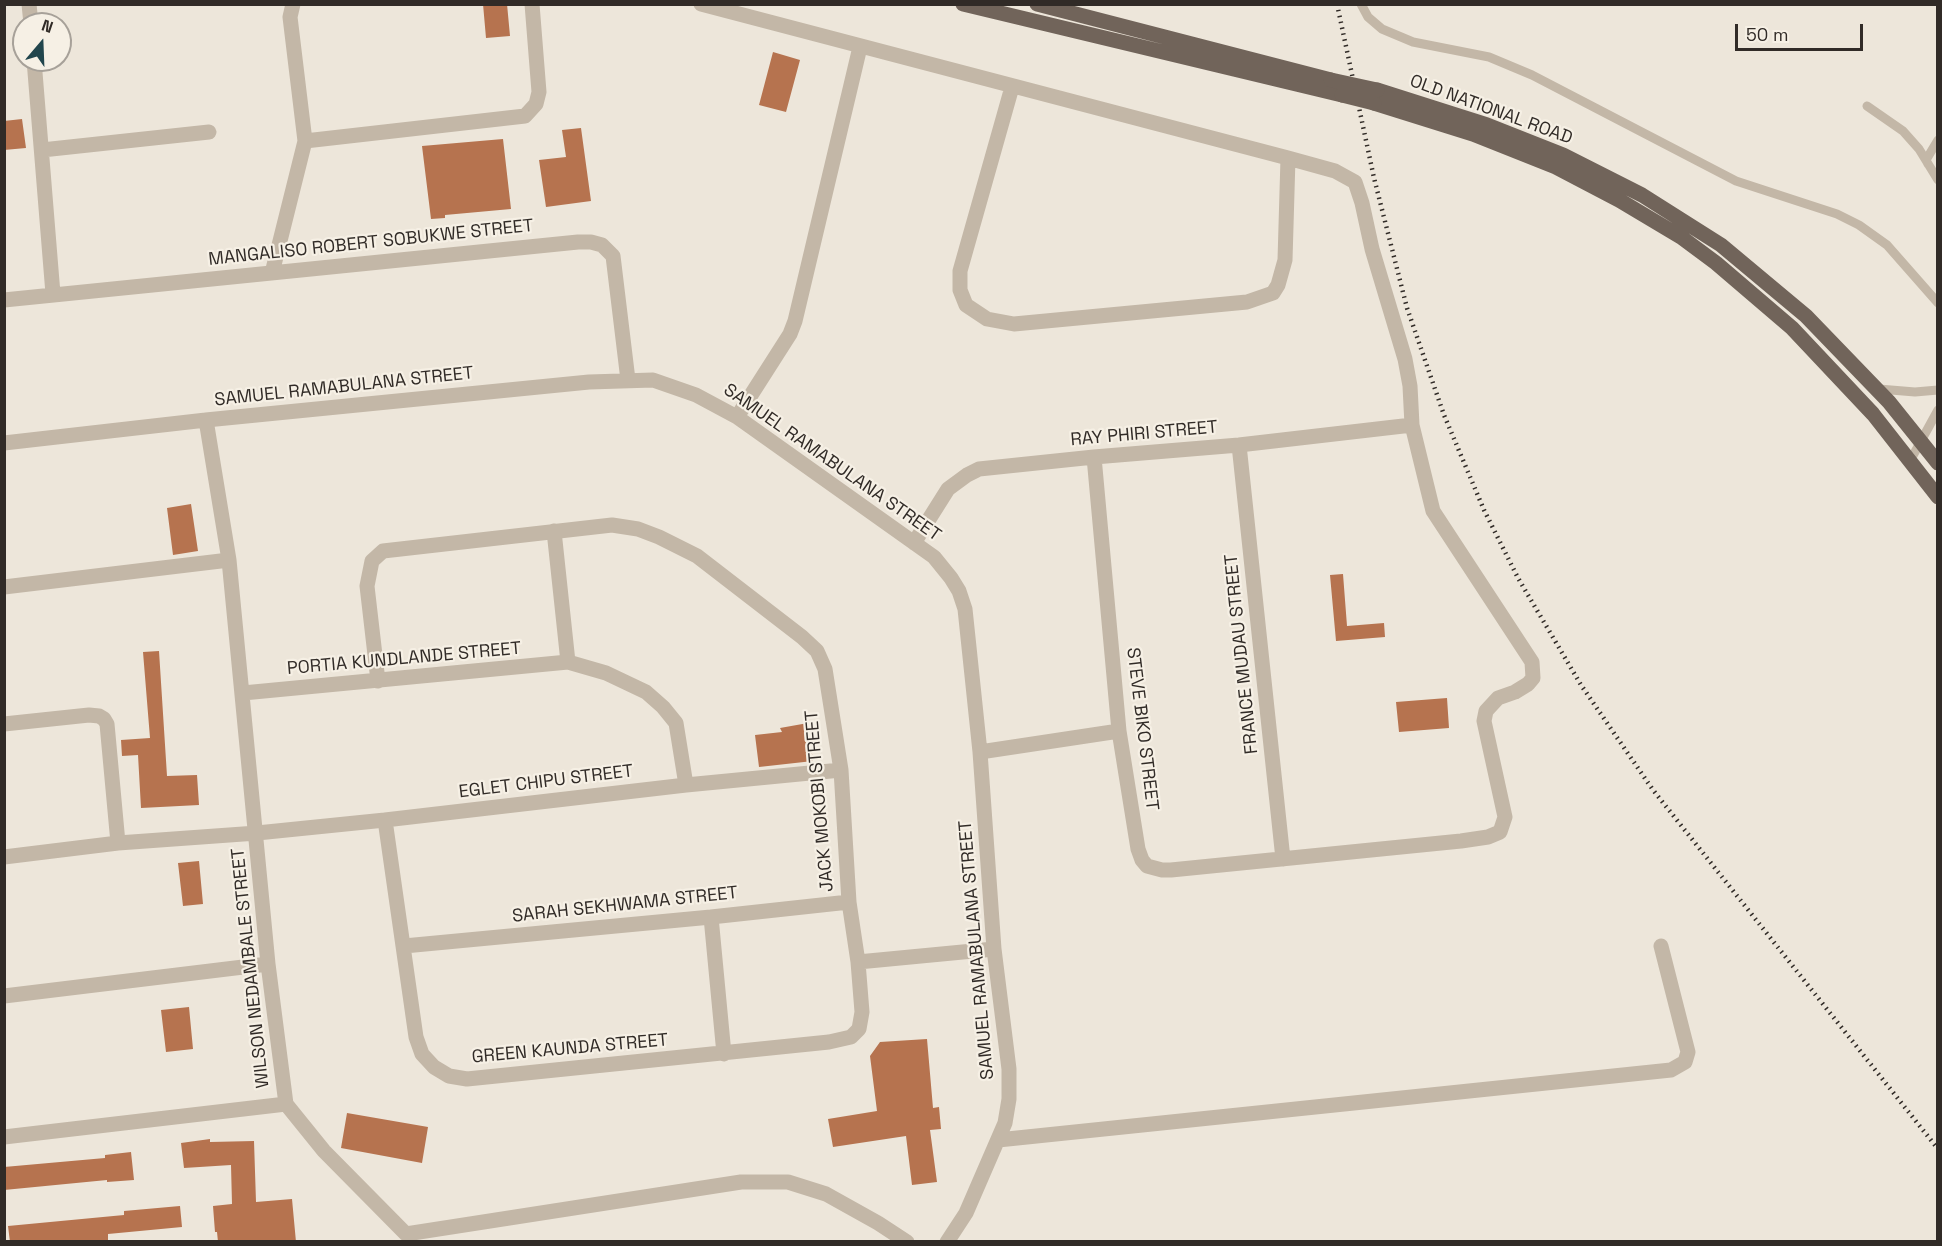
<!DOCTYPE html>
<html>
<head>
<meta charset="utf-8">
<style>
  body { margin:0 }
  #map { position:relative; width:1942px; height:1246px; overflow:hidden; background:#ede6da; font-family:"Space Grotesk",sans-serif }
  canvas { display:block }
  .frame { position:absolute; inset:0; border:6px solid #312b27; pointer-events:none }
  .north { position:absolute; left:12px; top:12px; width:60px; height:60px; box-sizing:border-box; background:#f6f0e5; border:2px solid #a7a199; border-radius:50%; rotate:19deg; font-size:16px; font-weight:700; line-height:24px; text-align:center; color:#312b27 }
  .north::after { content:''; display:block; margin:auto; width:21px; height:27px; background:#22464d; clip-path:polygon(50% 0,100% 100%,50% 72%,0 100%) }
  .scale { position:absolute; left:1735px; top:24px; width:128px; height:27px; box-sizing:border-box; border:3px solid #312b27; border-top:0; padding-left:8px; font-size:18px; line-height:21px; white-space:nowrap; color:#312b27; -webkit-text-stroke:4px #f6f0e5; paint-order:stroke }
</style>
</head>
<body>
<div id="map">
<canvas width="1942" height="1246"></canvas>
<div class="frame"></div>
<div class="north">N</div>
<div class="scale">50 m</div>
</div>
<script>
const c = document.querySelector('canvas').getContext('2d');
c.lineJoin = 'round';
function fill(path, color) { c.fillStyle = color; c.fill(path, 'evenodd'); }
const poly = rows => new Path2D(rows.map(r => 'M' + r).join(''));
function trace(path, color, width, dash) { c.strokeStyle = color; c.lineWidth = width; c.lineCap = dash ? 'butt' : 'round'; c.setLineDash(dash || []); c.stroke(path); }
function write(font, color, halo, rows, align = 'center') {
  c.font = font + ' "Space Grotesk",sans-serif'; c.lineWidth = 4.5; c.setLineDash([]); c.textBaseline = 'middle'; c.strokeStyle = halo; c.fillStyle = color; for (const [text, x, y, turn = 0] of rows) {
    c.save(); c.translate(x, y); c.rotate((+turn || 0) * Math.PI / 180); c.textAlign = isNaN(turn) ? turn : align; if (halo) c.strokeText(text, 0, 0); c.fillText(text, 0, 0); c.restore();
  }
}
fill(poly([
  [483,4,507,4,510,36,486,38],
  [773,52,800,60,786,112,759,105],
  [22,119,26,148,4,150,4,121],
  [581,128,591,201,546,207,539,160,566,157,562,130],
  [503,139,511,209,445,215,445,218,431,219,422,146],
  [191,504,198,551,173,555,167,508],
  [1343,574,1347,626,1384,623,1385,637,1336,641,1330,575],
  [159,651,167,776,197,775,199,805,141,808,138,755,122,756,121,740,150,738,143,652],
  [1447,698,1449,728,1399,732,1396,702],
  [808,723,813,761,759,767,755,735,782,732,780,728],
  [199,861,203,904,183,906,178,863],
  [189,1007,193,1049,166,1052,161,1010],
  [927,1039,933,1108,939,1107,941,1129,930,1130,937,1182,912,1185,906,1136,833,1147,828,1119,877,1111,870,1056,880,1042],
  [347,1113,428,1127,422,1163,341,1148],
  [210,1139,210,1142,254,1141,256,1202,292,1199,296,1242,218,1242,217,1232,215,1232,213,1206,232,1204,231,1165,184,1168,181,1143],
  [131,1152,134,1180,107,1182,107,1180,4,1190,4,1167,105,1158,105,1155],
  [180,1206,182,1227,108,1234,108,1241,99,1242,10,1242,8,1226,124,1215,124,1211]
]), '#b6734f');
trace(poly([
  [1361,4,1368,17,1382,29,1413,42,1489,57,1532,75,1736,181,1837,214,1859,225,1887,245,1938,303],
  [1867,106,1903,131,1919,149,1938,180],
  [1928,164,1926,160,1938,140],
  [1879,389,1915,392,1938,390],
  [1910,461,1938,410]
]), '#c3b7a7', 9);
trace(poly([
  [29,4,31,24],
  [701,4,1288,158,1335,171,1355,182,1362,203,1372,249,1405,359,1410,386,1412,425,1433,511,1532,662,1533,678,1528,684,1515,692,1498,698,1486,711,1484,721,1505,817,1500,832,1488,837,1461,841,1171,870,1162,870,1147,866,1142,860,1138,849,1119,731,1094,457],
  [34,60,53,294],
  [1012,87,960,271,960,290,966,305,987,319,1014,324,1247,302,1273,293,1278,285,1285,260,1288,158],
  [305,141,525,116,536,104,539,92,532,4],
  [42,150,209,132],
  [272,273,305,141,290,17,293,4],
  [4,300,578,242,591,242,602,245,613,256,628,380],
  [737,417,790,334,795,321,860,47],
  [206,420,229,560,268,964,286,1104,324,1151,406,1234,741,1182,788,1182,826,1194,878,1223,907,1242],
  [4,443,206,420,589,382,653,380,696,395,737,417,934,557,951,578,959,591,965,609,980,752,994,949,1009,1069,1009,1099,1005,1123,966,1213,947,1242],
  [1239,445,1283,859],
  [554,531,568,662],
  [914,543,948,489,967,475,979,469,1094,457,1239,445,1412,425],
  [4,587,229,560],
  [378,681,367,586,372,561,383,551,612,525,638,529,659,537,697,556,802,637,817,651,825,669,841,770,849,902,858,962,862,1012,859,1029,851,1037,829,1042,467,1079,449,1076,434,1067,422,1054,416,1037,385,820],
  [243,693,568,662,606,673,646,692,663,707,676,723,686,785],
  [4,724,89,715,99,716,104,719,107,724,118,843],
  [980,752,1119,731],
  [4,857,118,843,257,833,385,820,686,785,841,770],
  [711,917,724,1054],
  [404,946,711,917,849,902],
  [858,962,994,949],
  [4,996,268,964],
  [4,1137,286,1104],
  [998,1140,1671,1070,1685,1062,1688,1052,1661,946]
]), '#c3b7a7', 15);
trace(poly([
  [963,4,1342,95],
  [1037,4,1331,80],
  [1377,90,1487,125,1563,155,1642,195,1721,245,1806,316,1889,402,1938,463],
  [1374,103,1473,134,1556,167,1619,200,1681,237,1716,263,1792,328,1873,414,1938,497]
]), '#71645a', 15);
trace(poly([
  [1337,4,1374,178,1407,308,1444,415,1484,510,1518,578,1581,685,1653,790,1938,1149]
]), '#312b27', 4.5, [1.5, 4.5]);
trace(poly([
  [1331,80,1377,90],
  [1342,95,1374,103]
]), '#71645a', 15);
write('18px', '#312b27', '#f6f0e5', [
  ["OLD NATIONAL ROAD",1491,110,20],
  ["MANGALISO ROBERT SOBUKWE STREET",371,243,-6],
  ["SAMUEL RAMABULANA STREET",344,387,-6],
  ["RAY PHIRI STREET",1144,434,-5],
  ["SAMUEL RAMABULANA STREET",832,463,35],
  ["FRANCE MUDAU STREET",1242,654,-96],
  ["PORTIA KUNDLANDE STREET",404,659,-5],
  ["STEVE BIKO STREET",1142,729,83],
  ["EGLET CHIPU STREET",546,782,-7],
  ["JACK MOKOBI STREET",820,801,-95],
  ["SARAH SEKHWAMA STREET",625,905,-6],
  ["SAMUEL RAMABULANA STREET",977,950,-95],
  ["WILSON NEDAMBALE STREET",251,968,-96],
  ["GREEN KAUNDA STREET",570,1049,-5]
]);
</script>
</body>
</html>
